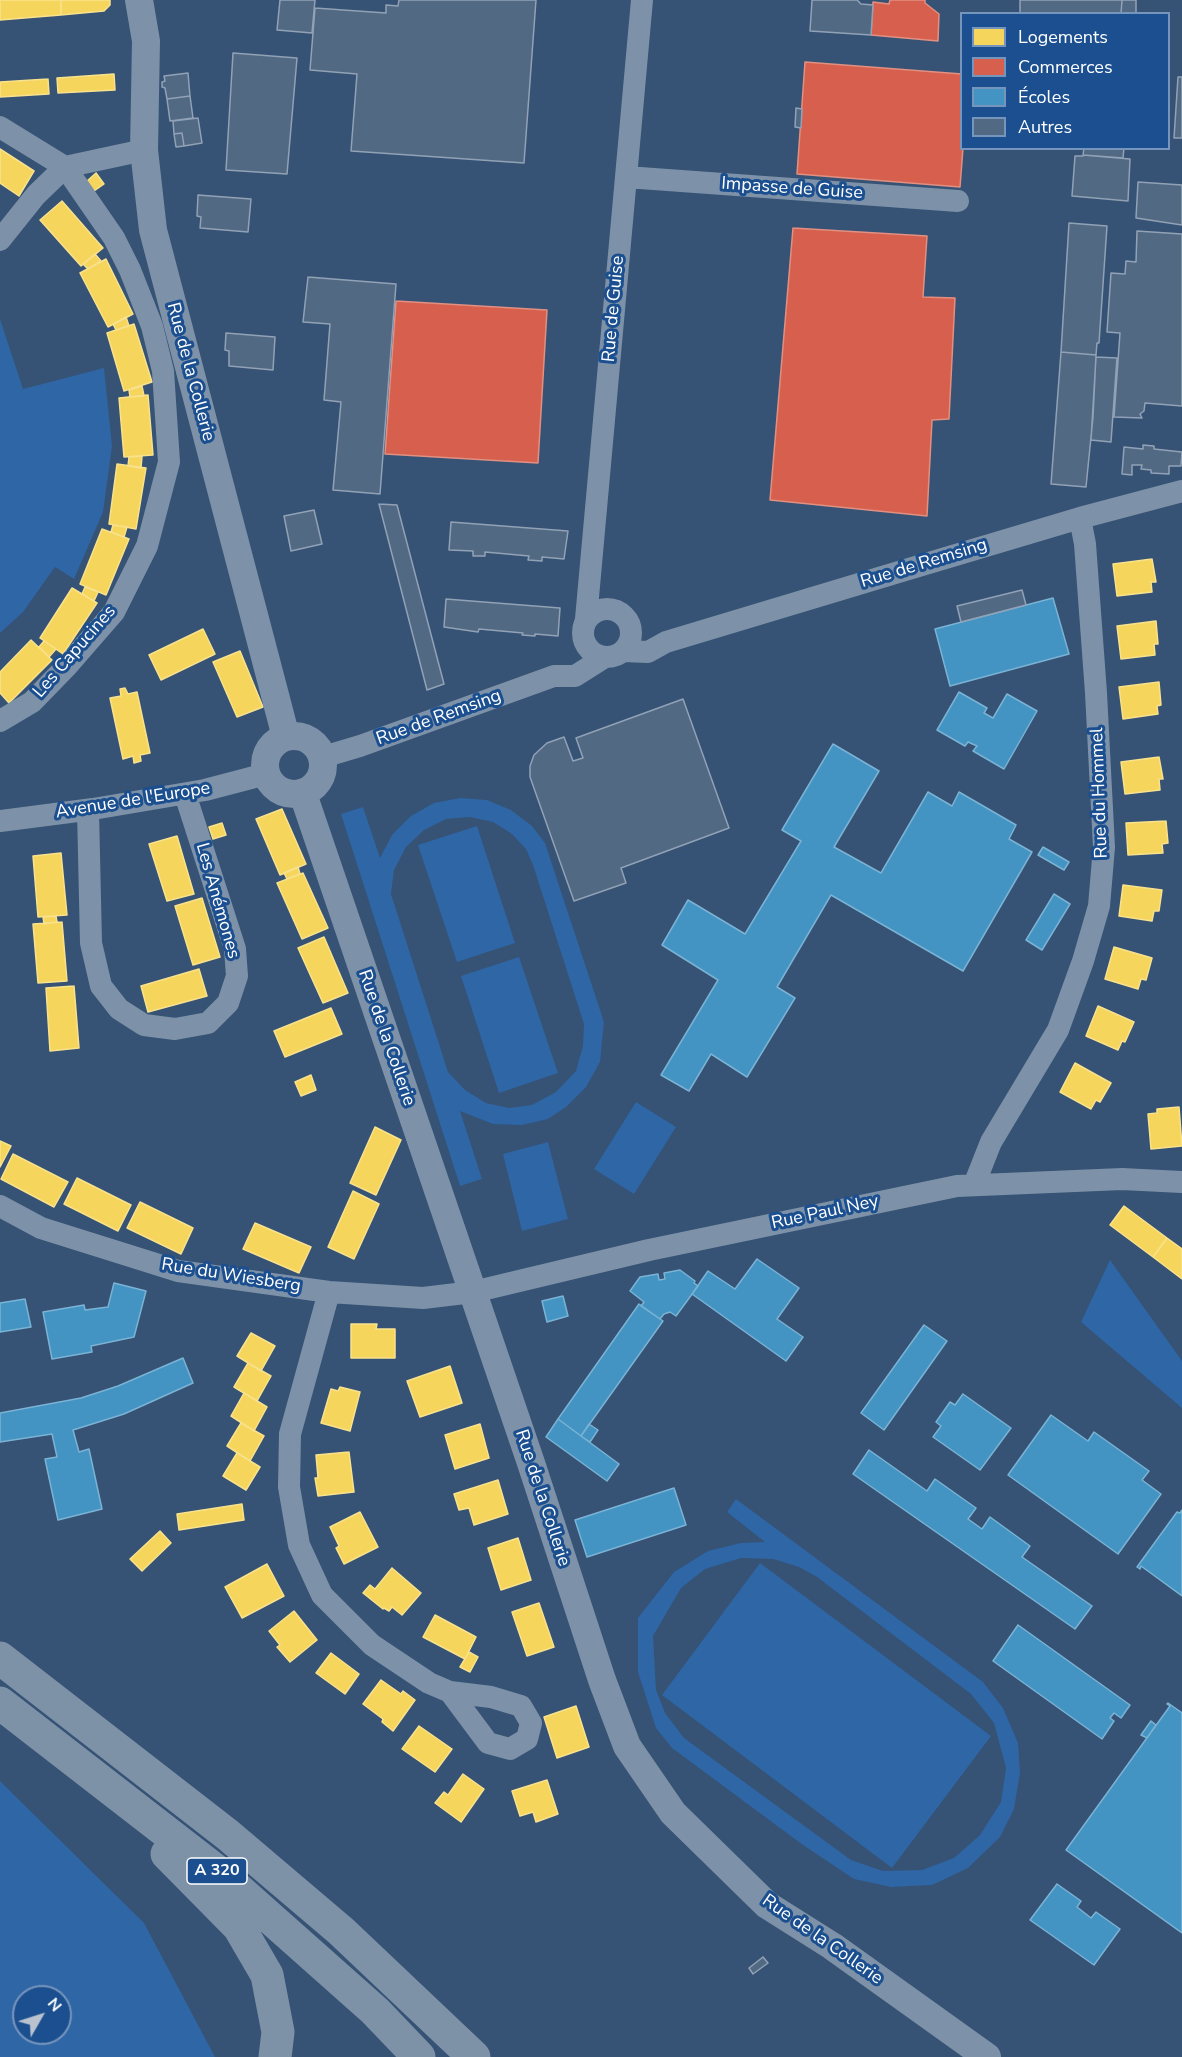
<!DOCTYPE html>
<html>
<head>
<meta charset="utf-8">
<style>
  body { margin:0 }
  #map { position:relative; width:1182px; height:2057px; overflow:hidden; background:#365274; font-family:"Nunito Sans",sans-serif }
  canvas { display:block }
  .legend { position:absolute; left:960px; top:12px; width:210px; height:138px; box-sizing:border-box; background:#1b4f8f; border:2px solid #7695bc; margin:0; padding:8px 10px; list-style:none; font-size:18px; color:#fff }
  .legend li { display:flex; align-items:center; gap:12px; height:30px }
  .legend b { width:30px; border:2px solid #7695bc }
  .north { position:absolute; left:12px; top:1985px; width:60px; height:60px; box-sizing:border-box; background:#1b4f8f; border:2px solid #7695bc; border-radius:50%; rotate:51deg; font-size:16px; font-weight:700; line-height:24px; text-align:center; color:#fff }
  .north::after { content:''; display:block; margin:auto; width:21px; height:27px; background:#b9c2ce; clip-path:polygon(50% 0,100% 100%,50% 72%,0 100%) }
</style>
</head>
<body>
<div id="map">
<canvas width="1182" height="2057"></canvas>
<ul class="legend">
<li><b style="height:16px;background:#f6d55c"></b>Logements</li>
<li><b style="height:16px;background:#d6604d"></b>Commerces</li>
<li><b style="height:16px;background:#4393c3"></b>Écoles</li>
<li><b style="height:16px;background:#526984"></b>Autres</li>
</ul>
<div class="north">N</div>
</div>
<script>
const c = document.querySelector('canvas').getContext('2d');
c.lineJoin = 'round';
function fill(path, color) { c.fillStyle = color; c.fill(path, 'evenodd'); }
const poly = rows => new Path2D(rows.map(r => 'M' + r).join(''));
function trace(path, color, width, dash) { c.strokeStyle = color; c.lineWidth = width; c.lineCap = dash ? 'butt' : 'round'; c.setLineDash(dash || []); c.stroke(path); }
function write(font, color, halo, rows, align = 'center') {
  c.font = font + ' "Nunito Sans",sans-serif'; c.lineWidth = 6; c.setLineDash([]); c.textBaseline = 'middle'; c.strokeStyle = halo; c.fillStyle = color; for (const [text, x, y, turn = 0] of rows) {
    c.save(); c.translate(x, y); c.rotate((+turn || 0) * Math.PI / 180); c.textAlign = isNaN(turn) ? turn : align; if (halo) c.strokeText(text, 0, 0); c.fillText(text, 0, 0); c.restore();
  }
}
fill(poly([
  [0,319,23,389,104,368,112,446,103,512,74,579,55,567,23,612,0,633],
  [460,798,487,800,511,810,532,826,545,843,604,1022,600,1062,586,1087,566,1107,548,1119,522,1125,493,1124,460,1111,482,1179,460,1186,341,814,363,807,380,858,392,835,411,816,434,803],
  [470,817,493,822,512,834,526,849,533,865,584,1024,583,1046,576,1071,556,1092,532,1105,509,1108,486,1103,465,1090,448,1072,391,894,394,870,406,847,424,830,446,819],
  [477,826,515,943,457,962,418,845],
  [519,957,558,1073,499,1093,461,976],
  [636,1102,676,1127,634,1194,594,1169],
  [548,1142,568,1219,522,1231,503,1154],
  [1110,1260,1182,1361,1182,1408,1081,1322],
  [736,1499,983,1682,1003,1708,1018,1743,1020,1773,1014,1809,1000,1837,968,1868,932,1885,891,1887,854,1879,803,1845,672,1748,656,1728,638,1672,638,1618,674,1572,708,1551,741,1543,765,1542,727,1512],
  [741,1558,773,1559,799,1567,817,1577,971,1694,994,1723,1006,1768,1001,1802,980,1835,954,1858,922,1870,883,1871,851,1860,684,1738,665,1713,656,1690,653,1636,681,1588,705,1569],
  [760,1563,991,1736,892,1868,662,1695],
  [0,1781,144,1923,215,2057,0,2057],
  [24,1997,60,1997,60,2033,24,2033]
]), '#2f66a5');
const homes = poly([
  [0,0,61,0,61,15,0,20,0,0],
  [61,0,110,0,110,5,104,11,61,15,61,0],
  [114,74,115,90,58,93,57,78,114,74],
  [48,79,49,94,0,97,0,82,48,79],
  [0,149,34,171,19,196,0,183,0,149],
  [96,173,104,184,94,191,86,182,96,173],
  [62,201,103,248,81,266,40,220,62,201],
  [95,254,101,261,88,269,83,264,95,254],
  [106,259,133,314,108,327,80,273,106,259],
  [126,317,129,326,116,330,113,324,126,317],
  [134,324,152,382,124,391,107,333,134,324],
  [142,386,144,396,130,397,129,390,142,386],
  [148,395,153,455,124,457,119,398,148,395],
  [142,456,141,468,128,466,129,457,142,456],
  [117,464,146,468,136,529,109,524,117,464],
  [113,525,127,527,124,537,111,532,113,525],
  [102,529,129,539,106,595,80,584,102,529],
  [1152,559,1156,582,1151,582,1152,592,1117,596,1113,564,1152,559],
  [85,587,98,592,94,601,82,594,85,587],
  [72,588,97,603,63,654,40,638,72,588],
  [1156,621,1158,644,1154,644,1155,655,1121,659,1117,626,1156,621],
  [203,629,215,654,161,680,149,655,203,629],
  [31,640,52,660,9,703,0,693,0,672,31,640],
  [44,641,56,649,49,657,39,647,44,641],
  [240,651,263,707,237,717,213,662,240,651],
  [1159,682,1161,705,1157,706,1158,714,1123,719,1119,687,1159,682],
  [125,688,128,694,137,692,150,753,140,755,141,761,134,763,133,756,123,759,110,698,121,696,120,689,125,688],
  [1159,757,1163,779,1159,779,1160,790,1125,794,1121,762,1159,757],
  [282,809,306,864,280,875,256,819,282,809],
  [1166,821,1168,843,1162,844,1163,853,1128,855,1126,823,1166,821],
  [222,823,226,835,213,839,209,827,222,823],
  [177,836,194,894,167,901,149,844,177,836],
  [61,853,67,915,38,917,33,856,61,853],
  [298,867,300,874,287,879,284,873,298,867],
  [303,873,328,928,302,939,277,883,303,873],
  [1123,885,1162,890,1159,911,1154,911,1152,921,1119,916,1123,885],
  [202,898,220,957,193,965,175,906,202,898],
  [56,916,57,922,44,924,43,917,56,916],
  [62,922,67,981,38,983,33,924,62,922],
  [324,937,348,993,323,1003,298,948,324,937],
  [1114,947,1152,958,1146,980,1141,979,1138,989,1105,979,1114,947],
  [199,969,207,996,148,1012,141,986,199,969],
  [74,986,79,1048,50,1051,46,988,74,986],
  [1098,1006,1134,1022,1125,1042,1122,1041,1118,1050,1086,1036,1098,1006],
  [331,1008,342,1034,285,1057,274,1031,331,1008],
  [1075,1063,1111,1083,1100,1102,1096,1100,1091,1109,1060,1092,1075,1063],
  [311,1075,316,1090,301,1096,295,1082,311,1075],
  [1179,1107,1182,1146,1151,1149,1148,1114,1157,1113,1157,1109,1179,1107],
  [375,1127,401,1140,376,1195,350,1183,375,1127],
  [0,1141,11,1146,0,1167,0,1141],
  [13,1154,68,1182,54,1207,1,1179,13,1154],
  [77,1178,131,1205,118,1231,64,1204,77,1178],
  [353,1191,379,1204,354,1259,328,1247,353,1191],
  [140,1202,193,1228,181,1254,127,1228,140,1202],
  [1124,1206,1167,1238,1153,1257,1110,1225,1124,1206],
  [255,1223,311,1247,299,1273,243,1249,255,1223],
  [1167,1238,1182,1249,1182,1279,1153,1257,1167,1238],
  [351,1324,377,1324,376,1329,395,1329,395,1358,351,1358,351,1324],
  [251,1333,275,1346,261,1371,237,1356,251,1333],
  [248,1363,271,1376,257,1401,234,1387,248,1363],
  [450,1366,462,1403,420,1417,407,1381,450,1366],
  [340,1387,360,1392,350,1431,321,1423,331,1389,338,1391,340,1387],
  [244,1393,267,1407,254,1431,231,1416,244,1393],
  [241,1423,264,1436,250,1461,227,1446,241,1423],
  [480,1424,489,1458,455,1469,445,1435,480,1424],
  [349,1452,354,1492,318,1496,315,1478,318,1478,316,1455,349,1452],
  [237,1453,260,1467,246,1490,223,1476,237,1453],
  [498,1480,508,1514,474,1525,469,1508,459,1510,454,1494,498,1480],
  [242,1504,244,1520,179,1530,177,1514,242,1504],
  [360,1512,378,1547,344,1564,336,1548,339,1546,330,1527,360,1512],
  [160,1531,171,1543,142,1571,130,1559,160,1531],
  [518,1538,531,1580,501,1590,488,1548,518,1538],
  [267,1564,284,1596,242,1618,225,1587,267,1564],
  [392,1568,421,1593,402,1615,392,1607,389,1611,384,1608,383,1609,363,1593,370,1585,375,1589,392,1568],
  [539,1603,554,1647,527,1656,512,1612,539,1603],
  [294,1611,317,1640,290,1662,277,1647,280,1645,269,1631,294,1611],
  [435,1615,476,1637,465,1659,423,1637,435,1615],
  [469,1652,478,1657,470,1672,460,1667,469,1652],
  [331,1653,359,1674,345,1694,316,1673,331,1653],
  [381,1680,401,1694,403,1691,415,1700,393,1731,382,1722,383,1719,363,1704,381,1680],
  [576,1706,589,1747,557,1758,544,1717,576,1706],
  [419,1726,452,1749,435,1772,402,1749,419,1726],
  [463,1774,484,1789,461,1822,435,1803,444,1792,448,1795,463,1774],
  [547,1780,558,1814,536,1822,533,1812,520,1816,512,1791,547,1780]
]);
fill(homes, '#f6d55c');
trace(homes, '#f9e28d', 1.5);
const shops = poly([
  [890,0,925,0,925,3,939,14,938,41,871,35,873,2,889,4,890,0],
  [805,62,962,74,963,148,960,187,797,174,805,62],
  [793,228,927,236,923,297,955,298,949,419,932,420,927,516,770,500,793,228],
  [396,301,547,310,538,463,385,454,396,301]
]);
fill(shops, '#d6604d');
trace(shops, '#e29082', 1.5);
const schools = poly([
  [1053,598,1069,654,950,686,935,629,1053,598],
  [959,692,987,708,984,713,993,718,1007,694,1037,711,1004,769,973,751,977,746,968,742,965,746,937,730,959,692],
  [833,744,879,771,834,847,881,873,928,792,952,806,959,792,1016,825,1009,839,1032,852,963,971,831,895,777,987,795,998,747,1077,711,1054,689,1091,661,1075,718,980,662,945,688,900,745,934,801,841,782,830,833,744],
  [1043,847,1069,862,1064,870,1038,855,1043,847],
  [1054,894,1070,904,1042,950,1026,940,1054,894],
  [757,1259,799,1288,777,1319,803,1337,786,1361,692,1294,708,1271,735,1289,757,1259],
  [680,1270,695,1281,694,1283,698,1286,676,1316,670,1312,664,1314,660,1319,641,1306,644,1302,630,1291,640,1277,658,1274,659,1280,665,1279,664,1273,680,1270],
  [114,1283,146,1291,134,1337,91,1346,92,1352,52,1359,43,1312,84,1305,85,1310,108,1307,114,1283],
  [563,1296,568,1316,547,1322,542,1301,563,1296],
  [25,1299,31,1327,0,1332,0,1303,25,1299],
  [639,1304,663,1321,581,1436,558,1419,639,1304],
  [924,1325,947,1341,884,1430,861,1413,924,1325],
  [183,1358,193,1383,124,1414,73,1430,79,1452,89,1449,102,1509,58,1520,45,1459,57,1457,52,1434,0,1442,0,1413,81,1398,118,1386,183,1358],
  [963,1394,1011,1428,980,1470,933,1437,941,1426,936,1422,950,1402,955,1405,963,1394],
  [1051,1415,1088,1441,1094,1432,1149,1471,1142,1480,1161,1494,1118,1554,1008,1475,1051,1415],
  [558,1419,619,1464,607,1481,546,1437,558,1419],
  [589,1424,598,1430,590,1442,581,1436,589,1424],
  [869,1450,927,1491,935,1479,976,1508,968,1519,982,1529,990,1517,1030,1546,1022,1557,1092,1606,1075,1629,853,1474,869,1450],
  [674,1488,686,1525,587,1557,575,1520,674,1488],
  [1182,1510,1182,1596,1141,1566,1140,1569,1137,1567,1177,1512,1180,1513,1182,1510],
  [1018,1625,1130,1705,1121,1718,1114,1713,1110,1718,1114,1721,1102,1739,993,1661,1018,1625],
  [1168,1703,1182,1713,1182,1933,1066,1850,1170,1706,1167,1704,1168,1703],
  [1151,1721,1156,1725,1147,1738,1141,1735,1151,1721],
  [1057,1884,1081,1901,1077,1907,1091,1918,1096,1912,1120,1929,1094,1965,1030,1920,1057,1884]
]);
fill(schools, '#4393c3');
trace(schools, '#7bb3d5', 1.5);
const building = poly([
  [280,0,315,0,312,33,277,30,280,0],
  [399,0,536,0,524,163,351,151,357,74,310,70,315,8,386,13,386,5,398,6,399,0],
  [812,0,857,0,861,4,873,5,871,35,810,31,812,0],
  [1020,0,1122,0,1121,14,1020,14,1020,0],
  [1122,0,1136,0,1136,14,1121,14,1122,0],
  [233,53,297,58,287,174,226,170,233,53],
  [188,73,190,96,167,99,165,88,162,87,162,82,165,81,164,76,188,73],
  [1178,77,1182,77,1182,138,1174,138,1178,77],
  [190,96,193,118,170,121,167,99,190,96],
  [796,108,802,109,801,128,795,127,796,108],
  [198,118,202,143,184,146,182,133,174,134,173,121,198,118],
  [182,133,184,146,176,147,174,134,182,133],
  [1084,148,1124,148,1123,158,1083,155,1084,148],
  [1083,155,1130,159,1128,201,1072,196,1075,156,1083,156,1083,155],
  [1138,182,1182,185,1182,225,1136,218,1138,182],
  [198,195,251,199,248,232,200,228,201,217,197,216,198,195],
  [1069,223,1107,226,1099,343,1097,343,1096,355,1061,352,1069,223],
  [1137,231,1182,234,1182,406,1145,403,1144,411,1140,414,1142,418,1114,417,1120,333,1107,332,1111,273,1125,274,1126,261,1136,262,1137,231],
  [308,277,396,284,380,494,333,490,341,402,324,400,330,324,303,322,308,277],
  [226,333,275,337,273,370,229,366,229,351,225,350,226,333],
  [1061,352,1096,355,1093,417,1086,487,1051,484,1061,352],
  [1096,357,1117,358,1111,442,1091,440,1096,357],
  [1143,445,1154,446,1154,449,1182,452,1181,466,1169,466,1169,474,1151,473,1151,470,1141,469,1142,465,1132,465,1132,475,1122,474,1124,447,1143,449,1143,445],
  [379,504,397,505,444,684,427,690,379,504],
  [314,510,322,544,291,551,284,516,314,510],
  [451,522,568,531,564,559,542,557,542,561,528,560,529,556,485,552,485,556,473,556,473,551,449,550,451,522],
  [1022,590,1026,605,961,622,957,606,1022,590],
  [446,599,560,608,558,636,535,634,535,636,522,635,523,633,479,629,478,632,444,627,446,599],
  [683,699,729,828,621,868,626,883,574,901,530,777,530,766,534,755,547,743,564,737,573,761,583,758,576,738,683,699],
  [763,1957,768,1963,753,1974,749,1968,763,1957]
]);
fill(building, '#526984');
trace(building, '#92a2b6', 1.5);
trace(poly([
  [0,127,65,167,114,238,130,270,152,326,163,371,169,462,147,546,114,612,67,666,32,702,0,721],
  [626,177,958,201],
  [0,240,36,195,65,167,144,150],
  '583 633a24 24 0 1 1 48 0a24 24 0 1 1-48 0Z',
  [586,619,642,0],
  [623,651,648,652,666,642,902,571,1080,518,1182,491],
  [323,757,360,746,554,676,575,676,605,657],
  [88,810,91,943,101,986,119,1009,144,1025,175,1029,208,1023,228,1003,237,976,235,949,185,794],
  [0,821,93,809,205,790,266,774],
  [974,1185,991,1142,1058,1030,1083,961,1099,906,1104,847,1096,693,1085,544,1080,518],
  [0,1206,41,1228,178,1271,329,1292,423,1298,473,1292,649,1250,957,1186,1122,1179,1182,1182],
  [329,1292,290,1434,289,1487,299,1545,322,1595,372,1645,429,1683,450,1692,491,1697,521,1706,531,1723,527,1739,510,1749,488,1743,450,1692]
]), '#7d92a8', 22);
trace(poly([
  [139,0,146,41,144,150,153,230,286,737],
  '265 765a29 29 0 1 1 58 0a29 29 0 1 1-58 0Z',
  [303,794,531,1463,602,1680,627,1746,673,1813,767,1905,832,1946,987,2057]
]), '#7d92a8', 28);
trace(poly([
  [0,1658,228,1835,341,1931,474,2057],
  [0,1703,223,1876,375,2011,419,2057],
  [167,1854,239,1927,267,1975,278,2032,275,2057]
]), '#7e92a7', 33);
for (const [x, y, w] of [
  [217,1871,60]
]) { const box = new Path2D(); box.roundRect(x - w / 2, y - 13, w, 26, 4.5); c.fillStyle = '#1b4f8f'; c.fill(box); trace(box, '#fff', 1.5); }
write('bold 16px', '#fff', null, [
  ["A 320",217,1871]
]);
write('18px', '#fff', '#1b4f8f', [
  ["Impasse de Guise",792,189,4],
  ["Rue de Guise",614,309,-85],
  ["Rue de la Collerie",190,372,75],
  ["Rue de Remsing",924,564,-17],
  ["Les Capucines",75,652,-49],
  ["Rue de Remsing",439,718,-20],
  ["Rue du Hommel",1100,793,-92],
  ["Avenue de l'Europe",133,801,-9],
  ["Les Anémones",217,901,74],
  ["Rue de la Collerie",386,1038,71],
  ["Rue Paul Ney",825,1213,-12],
  ["Rue du Wiesberg",231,1276,9],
  ["Rue de la Collerie",542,1498,72],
  ["Rue de la Collerie",822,1940,35]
]);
</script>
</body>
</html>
